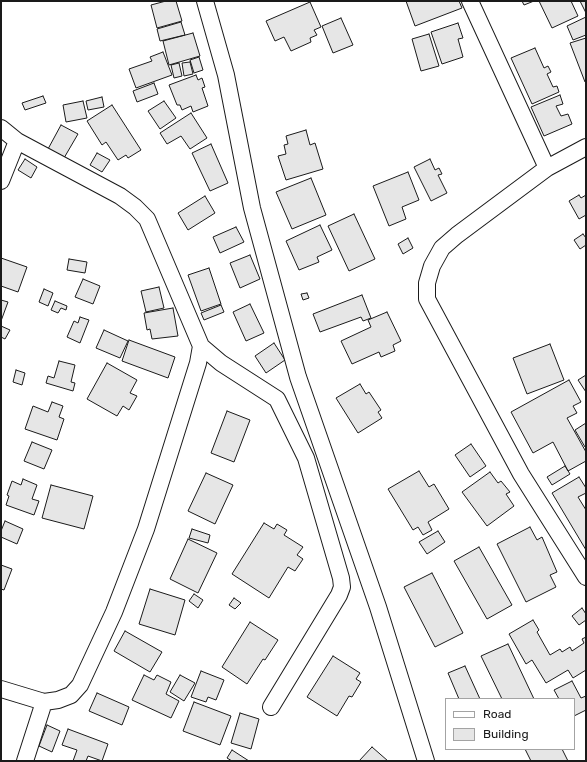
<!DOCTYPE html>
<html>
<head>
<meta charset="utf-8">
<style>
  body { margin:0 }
  #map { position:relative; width:587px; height:762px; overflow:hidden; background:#fff; font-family:Rubik,sans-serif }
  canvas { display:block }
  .frame { position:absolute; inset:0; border:2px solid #1a1a1a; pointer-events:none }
  .legend { position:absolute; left:445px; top:698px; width:130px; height:52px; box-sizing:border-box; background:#fff; border:1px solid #a3a3a3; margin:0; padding:5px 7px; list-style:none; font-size:12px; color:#1a1a1a }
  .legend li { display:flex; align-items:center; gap:8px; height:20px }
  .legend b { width:20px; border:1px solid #a3a3a3 }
</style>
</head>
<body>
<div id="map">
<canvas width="587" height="762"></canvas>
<div class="frame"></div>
<ul class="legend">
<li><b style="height:5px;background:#fff"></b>Road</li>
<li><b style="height:11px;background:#e6e6e6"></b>Building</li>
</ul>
</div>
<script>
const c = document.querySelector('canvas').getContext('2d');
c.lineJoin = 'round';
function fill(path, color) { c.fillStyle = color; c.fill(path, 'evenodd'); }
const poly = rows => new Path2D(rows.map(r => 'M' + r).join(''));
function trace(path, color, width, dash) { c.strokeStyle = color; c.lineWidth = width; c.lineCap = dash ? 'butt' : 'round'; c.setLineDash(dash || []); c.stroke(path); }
const building = poly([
  [166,1,176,1,182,21,157,28,151,5,166,1],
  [406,1,459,1,462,8,415,26,406,1],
  [522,1,534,1,524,5,522,1],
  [539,1,571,1,578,16,552,28,539,1],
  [580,1,586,1,586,13,580,1],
  [310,2,321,27,314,30,317,35,310,38,311,42,291,51,284,37,275,41,266,21,310,2],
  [586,17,586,35,573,40,567,26,586,17],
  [341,18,353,45,333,53,322,26,341,18],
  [181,22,185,35,160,41,157,29,181,22],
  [458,23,463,38,458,39,463,57,442,64,431,32,458,23],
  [193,33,200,56,169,65,163,41,193,33],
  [429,34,439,66,421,71,412,39,429,34],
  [586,38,586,81,585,82,570,43,586,38],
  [535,48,544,68,548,66,551,72,547,74,553,87,557,86,559,92,532,104,511,58,535,48],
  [163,52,172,75,136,88,129,69,152,61,150,57,163,52],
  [199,57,203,70,194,73,190,60,199,57],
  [190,62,193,74,184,76,182,63,190,62],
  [179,63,182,76,174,78,171,65,179,63],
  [196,75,198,80,202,78,205,87,202,88,208,106,193,112,191,106,182,110,180,105,177,105,169,85,196,75],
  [154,83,158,94,137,102,133,91,154,83],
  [560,95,563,104,556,106,561,116,568,114,572,124,544,136,531,107,560,95],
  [43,96,46,103,25,110,22,103,43,96],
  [102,97,104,107,88,110,86,101,102,97],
  [83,101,87,118,66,122,63,105,83,101],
  [164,101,176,118,160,129,148,111,164,101],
  [112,105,141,150,128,158,126,155,118,160,106,142,102,145,87,121,112,105],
  [191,113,207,138,190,149,181,136,167,144,160,133,191,113],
  [61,125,78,134,64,158,48,149,61,125],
  [306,130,310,145,315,143,323,169,286,180,278,156,286,154,284,145,288,144,286,136,306,130],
  [211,144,228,183,210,191,192,153,211,144],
  [97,153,110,160,102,172,90,165,97,153],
  [25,159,37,167,31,178,18,170,25,159],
  [430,159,435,170,439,168,442,174,438,175,447,193,431,201,414,167,430,159],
  [408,172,419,200,402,207,406,219,389,226,373,186,408,172],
  [311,178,326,215,292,229,276,192,311,178],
  [579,195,581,198,586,195,586,215,579,219,569,201,579,195],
  [205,196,215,213,188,230,178,213,205,196],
  [354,214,375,259,349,271,328,226,354,214],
  [320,225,332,250,317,257,319,262,299,270,286,241,320,225],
  [236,227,244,242,220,253,213,237,236,227],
  [583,234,586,238,586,245,580,249,574,240,583,234],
  [408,238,413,248,403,254,398,244,408,238],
  [250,255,260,279,240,288,230,263,250,255],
  [1,258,27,267,18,292,1,286,1,258],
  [69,259,87,262,85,273,67,270,69,259],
  [209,268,221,304,201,311,188,275,209,268],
  [83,279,100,286,93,304,75,297,83,279],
  [159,287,164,308,146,312,141,291,159,287],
  [44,289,53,293,48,306,39,302,44,289],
  [307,293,309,298,303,300,301,294,307,293],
  [362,295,371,318,363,321,361,317,320,332,313,314,362,295],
  [1,300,8,302,1,321,1,300],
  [55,301,67,306,66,310,61,308,58,313,51,310,55,301],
  [250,304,264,333,246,341,233,312,250,304],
  [221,305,224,312,204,320,201,313,221,305],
  [173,308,178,336,152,339,150,329,147,330,144,313,173,308],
  [387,312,401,341,393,345,395,351,381,357,379,352,352,364,341,341,371,327,368,320,387,312],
  [80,317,89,320,80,343,67,337,74,321,78,323,80,317],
  [1,326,10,330,5,339,1,337,1,326],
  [104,330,128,341,120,358,96,348,104,330],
  [129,340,175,357,168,378,122,361,129,340],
  [274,343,285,360,266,373,255,356,274,343],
  [550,344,564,380,527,394,513,358,550,344],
  [59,361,75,365,71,382,75,383,73,391,46,383,48,376,54,378,59,361],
  [107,363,137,380,130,393,137,396,129,410,123,406,117,416,87,399,107,363],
  [16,370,25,373,22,385,13,382,16,370],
  [586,375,586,392,578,380,586,375],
  [569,380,581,402,573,406,577,413,567,418,586,452,586,461,568,471,553,442,533,453,511,412,569,380],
  [360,384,366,394,369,392,381,410,378,412,382,418,358,433,336,398,360,384],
  [52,402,63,406,59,417,64,419,57,440,25,429,33,406,48,412,52,402],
  [227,411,250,420,234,462,211,453,227,411],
  [586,423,586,447,585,447,575,430,586,423],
  [32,442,52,450,44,469,24,461,32,442],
  [471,444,486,466,470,477,455,455,471,444],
  [565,466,570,474,552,485,547,477,565,466],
  [419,471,429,487,434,484,449,509,428,522,432,530,423,535,418,527,413,530,388,489,419,471],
  [490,472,498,483,501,481,510,492,506,494,514,506,487,526,462,492,490,472],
  [206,473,233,485,215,524,188,511,206,473],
  [579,477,586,488,586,493,578,497,586,510,586,550,552,493,579,477],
  [23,479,37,485,32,499,39,501,34,515,6,505,9,496,7,495,12,481,21,485,23,479],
  [51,485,93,496,84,529,42,518,51,485],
  [5,521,23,529,17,544,1,537,1,531,5,521],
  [264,523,274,529,277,524,287,530,284,535,303,547,297,555,303,559,295,571,288,567,269,598,232,574,264,523],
  [530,527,537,540,542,537,557,572,550,575,556,587,526,602,497,544,530,527],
  [192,529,210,535,208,543,189,538,192,529],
  [438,531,445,542,427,554,419,542,438,531],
  [188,539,217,553,198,593,170,579,188,539],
  [479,547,512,605,487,619,454,561,479,547],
  [1,565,12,569,4,590,1,589,1,565],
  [432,573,463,633,435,647,404,587,432,573],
  [150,589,185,600,175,635,139,624,150,589],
  [194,594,203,600,198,608,189,601,194,594],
  [234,598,241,603,235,609,229,605,234,598],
  [582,608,586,614,586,620,579,625,572,616,582,608],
  [533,620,539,630,537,632,550,655,560,649,562,652,570,647,572,651,584,643,582,639,586,637,586,670,573,678,568,670,546,683,532,660,526,664,509,634,533,620],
  [250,622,278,640,265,660,263,659,247,684,222,667,250,622],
  [125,631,162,652,150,672,114,651,125,631],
  [508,644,534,699,502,699,481,656,508,644],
  [333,656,360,673,356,679,361,682,352,697,349,696,337,716,307,697,333,656],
  [465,666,480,699,459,699,448,673,465,666],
  [201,671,224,680,216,700,208,697,206,702,191,697,201,671],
  [144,675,154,680,157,675,171,682,166,694,179,701,171,718,132,700,144,675],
  [180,675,195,683,184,701,170,692,180,675],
  [572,681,581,698,586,696,586,710,574,716,574,699,559,699,554,690,572,681],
  [97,693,129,707,122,725,89,711,97,693],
  [194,702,231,716,220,745,183,731,194,702],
  [240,713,259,719,251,749,231,743,240,713],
  [47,725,60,731,52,752,39,746,47,725],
  [68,729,108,744,102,761,88,756,86,761,73,761,77,750,62,745,68,729],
  [372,747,388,761,359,761,372,747],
  [525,749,562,749,568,761,531,761,525,749],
  [232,750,249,761,232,761,227,758,232,750]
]);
fill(building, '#e6e6e6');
trace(building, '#1a1a1a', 1);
const minor = poly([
  [205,1,226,75,252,208,298,377,378,607,426,761],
  [470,1,547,168],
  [1,128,17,141,1,181],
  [17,141,120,196,135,207,147,219,201,346,221,363,277,399,306,458,341,578,342,587,339,595,271,707],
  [586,147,547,168,457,235,442,248,432,266,427,283,427,299,521,474,586,577],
  [1,689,44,702,58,700,71,695,80,685,114,612,146,529,198,363,201,346],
  [25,761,44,702]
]);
trace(minor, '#1a1a1a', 18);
trace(minor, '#fff', 16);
</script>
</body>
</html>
